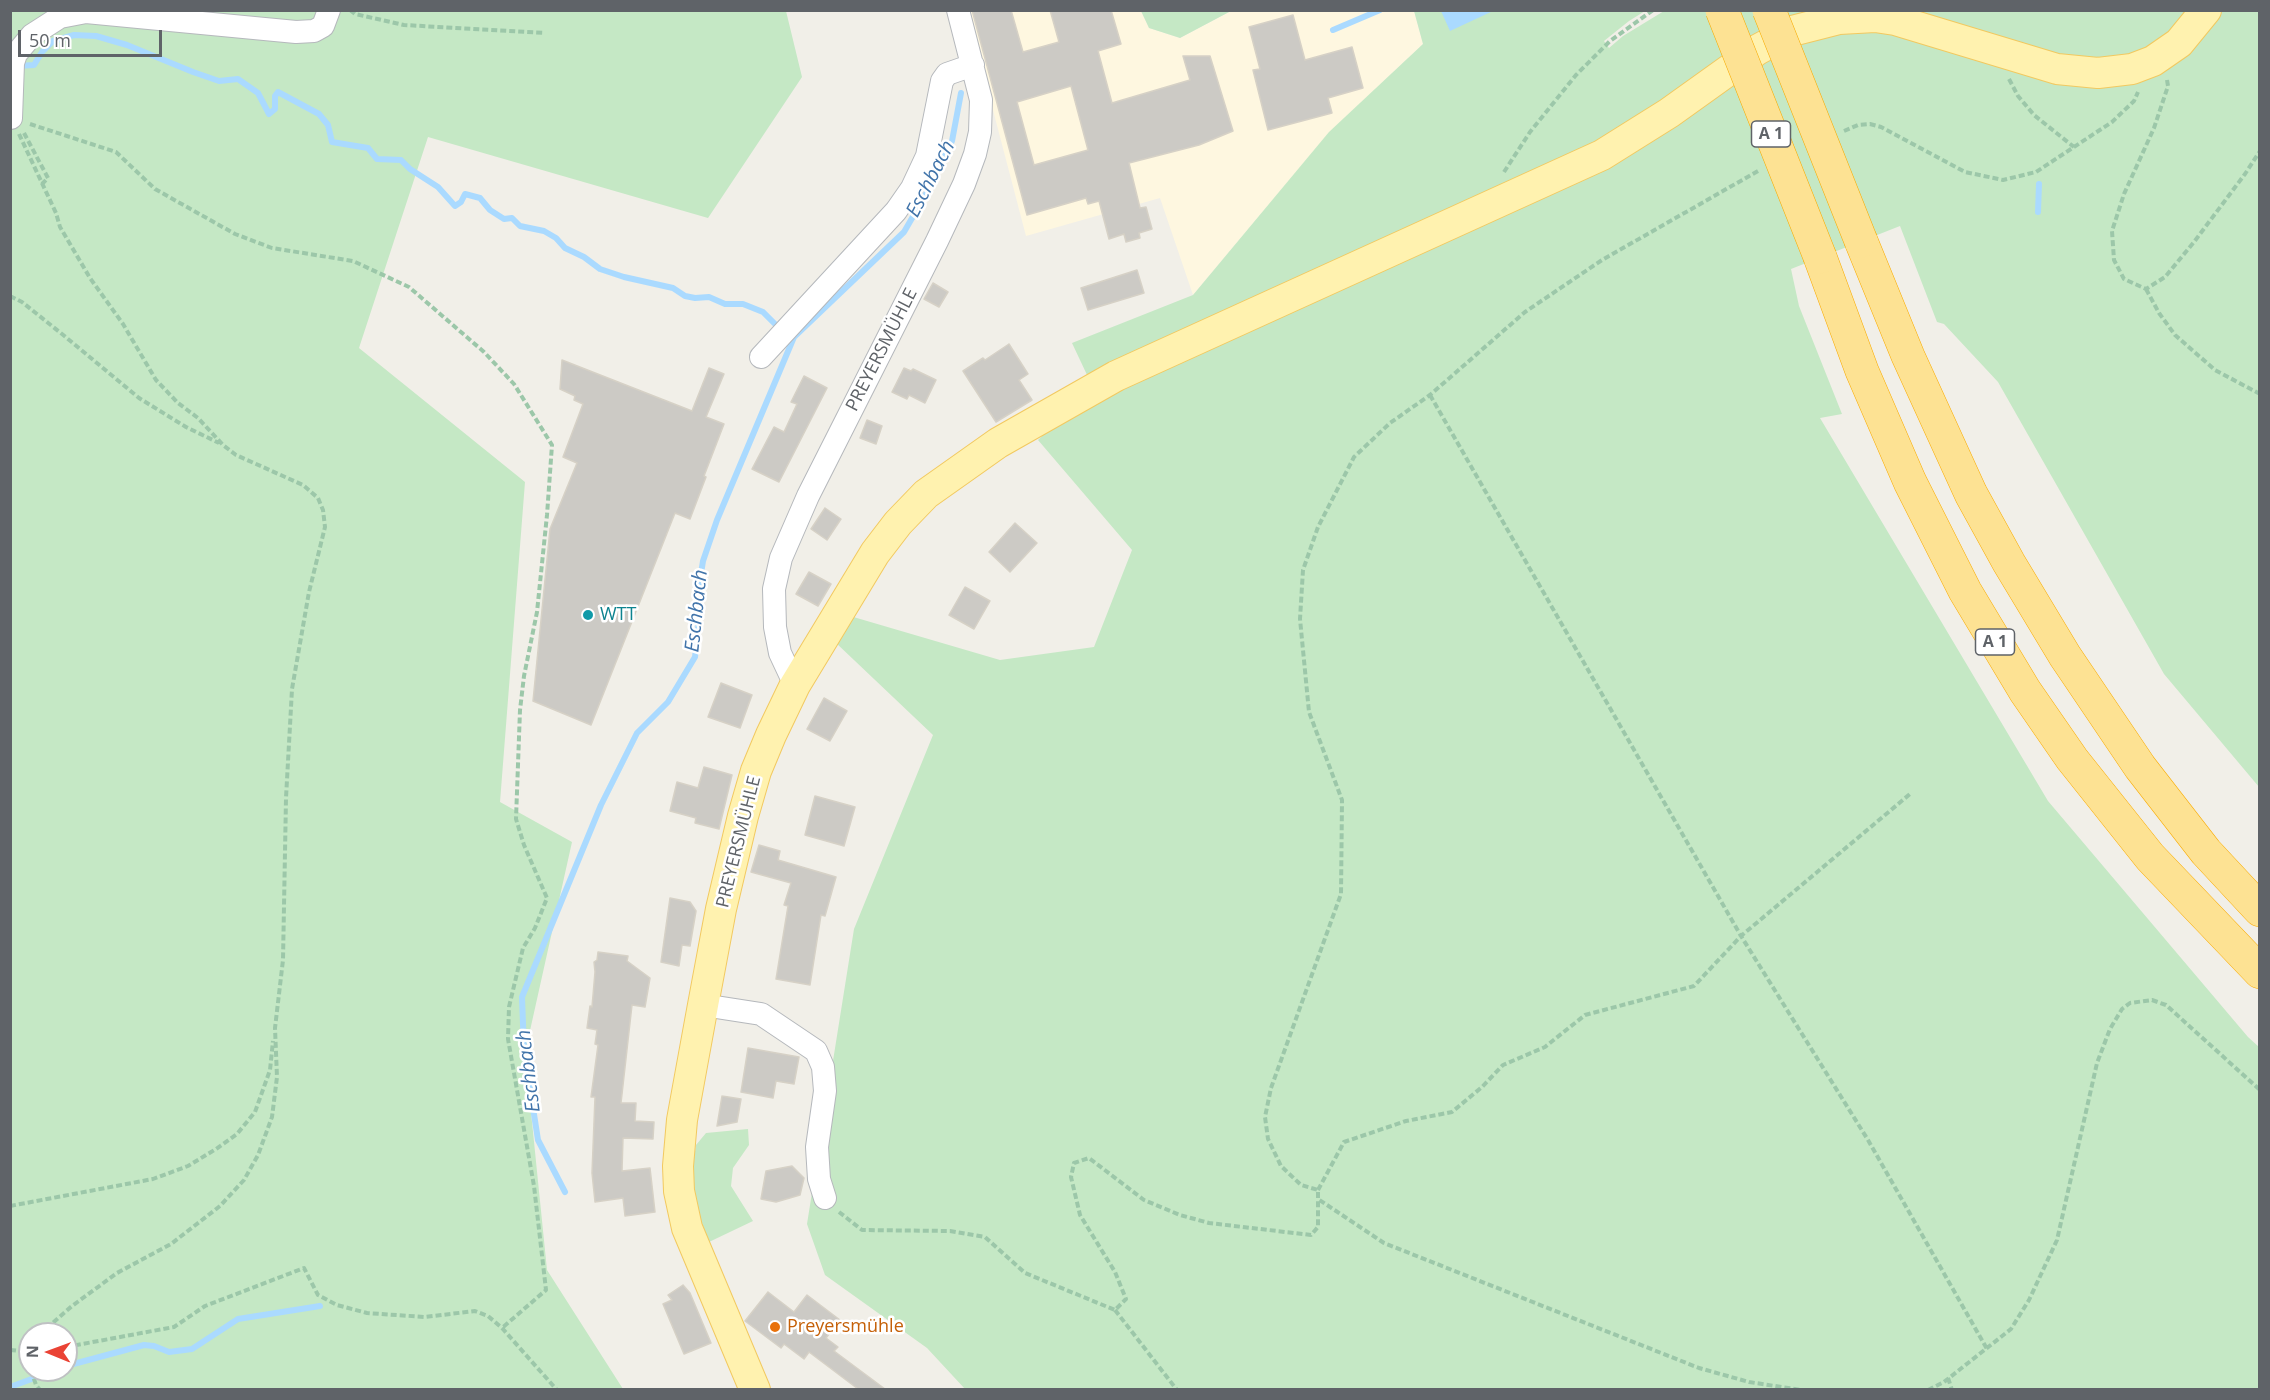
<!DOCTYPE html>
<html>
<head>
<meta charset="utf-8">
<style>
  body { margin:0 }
  #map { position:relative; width:2270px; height:1400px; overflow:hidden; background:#f1efe8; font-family:"Open Sans",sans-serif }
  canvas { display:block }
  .frame { position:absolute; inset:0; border:12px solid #5f6368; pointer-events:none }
  .north { position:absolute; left:18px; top:1322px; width:60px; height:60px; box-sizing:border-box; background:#fff; border:2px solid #bfc1c3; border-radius:50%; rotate:271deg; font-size:16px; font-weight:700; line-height:24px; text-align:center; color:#5f6368 }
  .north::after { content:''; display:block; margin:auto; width:21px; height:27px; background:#ea4335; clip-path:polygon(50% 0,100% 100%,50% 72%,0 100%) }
  .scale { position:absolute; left:18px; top:30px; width:144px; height:27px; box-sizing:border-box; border:3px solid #5f6368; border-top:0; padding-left:8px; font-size:18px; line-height:21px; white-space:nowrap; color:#5f6368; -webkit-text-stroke:4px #fff; paint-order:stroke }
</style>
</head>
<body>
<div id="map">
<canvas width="2270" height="1400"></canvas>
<div class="frame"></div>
<div class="north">N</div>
<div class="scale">50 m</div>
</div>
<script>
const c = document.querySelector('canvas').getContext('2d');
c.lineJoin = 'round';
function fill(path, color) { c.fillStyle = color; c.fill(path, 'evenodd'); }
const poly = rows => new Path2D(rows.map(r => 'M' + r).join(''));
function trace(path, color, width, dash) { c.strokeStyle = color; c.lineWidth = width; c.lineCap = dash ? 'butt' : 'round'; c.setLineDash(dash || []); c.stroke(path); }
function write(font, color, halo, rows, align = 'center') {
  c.font = font + ' "Open Sans",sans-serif'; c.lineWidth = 5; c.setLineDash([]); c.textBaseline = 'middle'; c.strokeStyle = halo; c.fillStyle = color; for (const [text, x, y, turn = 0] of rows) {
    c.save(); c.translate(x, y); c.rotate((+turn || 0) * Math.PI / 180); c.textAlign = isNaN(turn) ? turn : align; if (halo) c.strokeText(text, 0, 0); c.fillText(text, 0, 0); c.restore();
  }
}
fill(poly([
  [967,11,1141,11,1149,28,1180,38,1231,11,1414,11,1423,44,1329,133,1193,295,1160,198,1026,236]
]), '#fef7e0');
fill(poly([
  [10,11,786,11,802,77,708,218,428,137,359,348,525,482,500,802,572,842,525,1053,547,1270,623,1389,11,1389],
  [30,1334,66,1334,66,1370,30,1370],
  [1141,11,1231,11,1180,38,1149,28],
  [1414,11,1645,11,1629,21,1604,41,1609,48,1623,36,1664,11,1816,11,1603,140,1088,377,1072,343,1193,295,1329,132,1423,44],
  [1837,11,2259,11,2259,787,2164,674,1998,382,1944,324,1937,322,1900,226,1791,269,1799,306,1842,414,1820,418,2048,801,2248,1037,2259,1047,2259,1389,965,1389,927,1348,825,1275,807,1224,854,929,933,735,835,642,850,616,1000,660,1094,647,1132,550,1038,440,1073,406,1382,266],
  [748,1129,749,1145,733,1168,731,1186,753,1221,709,1242,692,1197,692,1171,696,1145,706,1133]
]), '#c5e8c5');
fill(poly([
  [1441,11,1493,11,1450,31]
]), '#aadaff');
trace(poly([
  [1333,30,1380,10],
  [17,66,34,65,42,52,53,41,74,35,96,36,127,45,193,72,219,81,238,79,258,93,269,114,275,109,275,96,278,92,319,114,328,125,332,142,368,148,377,159,401,160,410,169,438,187,455,206,461,202,465,194,480,198,490,210,504,219,512,218,520,226,544,231,556,238,565,248,584,257,600,269,624,277,673,288,685,296,695,298,709,297,725,304,743,304,763,312,775,324],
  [2038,212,2039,184],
  [565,1192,538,1140,524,1050,522,997,601,805,637,733,668,702,695,657,699,620,699,586,703,561,717,520,794,337,904,232,926,194,952,141,961,93],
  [66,1366,144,1345,154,1346,169,1352,192,1349,238,1319,320,1306],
  [10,1387,56,1370]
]), '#aadaff', 6);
const building = poly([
  [972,10,1011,10,1023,52,1059,42,1050,10,1111,10,1121,44,1098,51,1112,103,1190,80,1183,56,1210,56,1233,131,1199,145,1129,163,1140,208,1146,207,1152,229,1139,233,1140,238,1126,242,1124,234,1109,239,1099,201,1088,204,1086,198,1027,215,972,10],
  [1071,86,1088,150,1034,165,1017,102,1071,86],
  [1293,15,1305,60,1352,47,1363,88,1328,98,1332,113,1268,130,1253,70,1260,69,1249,27,1293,15],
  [1137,270,1144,293,1088,310,1081,288,1137,270],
  [933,283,948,292,939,307,924,299,933,283],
  [1009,344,1028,374,1019,380,1032,400,996,422,963,371,983,358,985,360,1009,344],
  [562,360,692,411,709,368,724,374,706,417,724,424,704,476,706,477,690,519,675,513,591,725,533,701,550,529,577,463,563,457,583,404,574,400,575,396,560,389,562,360],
  [904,368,911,371,913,369,936,380,925,403,909,395,907,399,892,392,904,368],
  [804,376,827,388,779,482,752,469,774,427,784,432,797,404,791,402,804,376],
  [867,420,882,426,876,444,860,438,867,420],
  [825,508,841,519,827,540,811,529,825,508],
  [1015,523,1037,543,1010,572,989,552,1015,523],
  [809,572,831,584,818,606,796,594,809,572],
  [965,587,990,601,974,629,949,615,965,587],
  [721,683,752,695,740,728,708,717,721,683],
  [824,698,847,711,830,741,807,729,824,698],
  [704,767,732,775,719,829,695,823,696,818,670,811,677,782,698,788,704,767],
  [815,796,855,807,844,846,805,835,815,796],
  [759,845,780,851,778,860,836,877,825,916,821,915,810,985,776,979,788,906,784,905,791,883,751,872,759,845],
  [670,898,690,902,696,911,690,946,682,945,679,966,661,962,670,898],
  [598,952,628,956,627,961,650,978,645,1007,632,1005,621,1103,636,1103,635,1121,654,1122,653,1139,623,1138,622,1171,650,1168,655,1212,625,1216,623,1198,595,1202,592,1173,595,1097,591,1097,598,1045,595,1044,597,1030,587,1028,590,1006,592,1007,595,972,594,962,597,960,598,952],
  [748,1048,799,1057,794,1084,776,1081,773,1098,741,1092,748,1048],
  [722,1096,741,1099,737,1122,717,1126,722,1096],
  [792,1166,804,1178,800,1195,776,1202,761,1199,766,1171,792,1166],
  [683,1285,690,1293,711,1343,684,1354,663,1304,672,1300,668,1295,683,1285],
  [768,1292,794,1312,807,1295,840,1320,826,1338,838,1347,834,1351,885,1389,858,1389,809,1352,804,1359,784,1344,781,1348,745,1321,768,1292]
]);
fill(building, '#cccac5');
trace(building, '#d6d1c6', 1.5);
const minor = poly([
  [11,118,13,63,16,54,32,35,60,17,86,12,296,32,314,31,323,26,329,10],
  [761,357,896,211,912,188,927,156,942,81,947,74,973,65],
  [795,685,780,653,775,627,774,589,781,558,808,496,937,241,964,184,975,154,980,132,981,100,958,10],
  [703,1005,761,1014,816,1051,823,1067,825,1091,817,1147,819,1179,825,1198]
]);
const major = poly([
  [755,1390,687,1228,679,1191,678,1166,682,1120,703,1005,721,909,743,816,756,771,771,735,795,685,875,553,898,523,926,494,998,443,1116,376,1602,155,1669,113,1757,50,1792,31,1839,19,1875,17,1895,20,2057,69,2098,73,2132,69,2153,61,2179,43,2206,10]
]);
const highway = poly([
  [1861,241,1908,356,1971,494,2009,563,2065,656,2140,767,2206,852,2260,910],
  [1820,257,1862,371,1910,482,1965,591,2025,691,2072,759,2150,857,2260,972]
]);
trace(minor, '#b5b8bc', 24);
trace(major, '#f2c960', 32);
trace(highway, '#f9ab00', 34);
trace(poly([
  [350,10,355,14,404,25,545,33],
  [2009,79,2018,96,2034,115,2074,147],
  [2167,80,2168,86,2154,128,2124,194,2112,231,2114,260,2124,279,2146,289,2165,277,2194,242,2245,174,2260,151],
  [30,124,116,152,155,189,235,234,272,248,353,261,409,287,484,352,514,384,552,445,547,515,537,612,524,676,520,710,516,819,524,845,547,898,535,928,523,948,509,1007,508,1039,534,1186,546,1290,502,1328],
  [1844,131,1858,125,1870,124,1881,127,1965,172,2003,180,2036,172,2112,122,2134,101,2138,92],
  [24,133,48,178,42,184],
  [19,134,56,213,60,227,90,278,123,324,156,380,178,403,198,418,223,445,236,455,303,485,318,498,323,510,325,527,309,592,292,689,286,798,283,960,275,1028,277,1077,272,1117,258,1155,244,1180,220,1206,171,1244,117,1273,72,1306,40,1334],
  [1758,171,1602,260,1525,312,1430,395,1390,423,1354,457,1318,527,1303,570,1300,619,1309,712,1342,800,1341,894,1271,1088,1265,1117,1268,1139,1281,1166,1301,1185,1318,1190,1318,1199,1384,1243,1699,1368,1749,1382,1801,1390],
  [1504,172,1530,132,1576,75,1610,41,1653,10],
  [2146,289,2159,313,2175,335,2215,370,2260,394],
  [10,296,22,302,62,334,139,398,186,427,219,443],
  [1430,395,1741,936,1868,1140,1987,1349],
  [1318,1190,1344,1142,1406,1121,1452,1112,1482,1087,1503,1065,1545,1047,1585,1015,1694,986,1741,936,1910,794],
  [10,1206,153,1179,188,1166,216,1149,237,1134,255,1112,270,1070,273,1041],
  [839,1212,862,1230,950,1231,985,1237,1025,1273,1115,1310,1126,1299,1115,1272,1080,1215,1071,1177,1074,1163,1089,1158,1144,1200,1180,1215,1209,1223,1311,1235,1318,1227,1318,1200],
  [1115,1310,1177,1390],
  [66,1347,174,1327,205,1306,304,1268,318,1295,337,1305,367,1313,425,1317,475,1311,488,1316,502,1328,557,1390],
  [10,1350,30,1352],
  [31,1370,36,1385,40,1390],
  [1948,1378,1952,1390],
  [1928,1390,1944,1382,2011,1329,2029,1300,2057,1240,2097,1063,2110,1029,2122,1009,2130,1003,2152,1000,2166,1005,2260,1090]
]), '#9cc7a9', 4, [6, 3]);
trace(minor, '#fff', 22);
trace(major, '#fff2af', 30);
trace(highway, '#fde293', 33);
const highwayBridge = poly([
  [1722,10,1820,257],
  [1769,10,1861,241]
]);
trace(highwayBridge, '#f9ab00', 34, []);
trace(highwayBridge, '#fde293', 33);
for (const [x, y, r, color] of [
  [588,615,6,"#0f9aa8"],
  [775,1327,6,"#e8710a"]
]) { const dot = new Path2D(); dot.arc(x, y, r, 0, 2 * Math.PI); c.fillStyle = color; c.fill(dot); trace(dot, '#fff', 2); }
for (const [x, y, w] of [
  [1771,134,39],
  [1995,642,39]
]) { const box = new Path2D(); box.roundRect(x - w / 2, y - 13, w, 26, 4.5); c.fillStyle = '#fff'; c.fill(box); trace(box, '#5f6368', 1.5); }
write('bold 16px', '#5f6368', null, [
  ["A 1",1771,134],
  ["A 1",1995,642]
]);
write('18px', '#5f6368', '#fff', [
  ["PREYERSMÜHLE",882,350,-63],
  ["PREYERSMÜHLE",739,842,-76]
]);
write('18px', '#0d838f', '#fff', [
  ["WTT",600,615]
], 'left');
write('18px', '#c56008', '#fff', [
  ["Preyersmühle",787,1327]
], 'left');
write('italic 20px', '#4174aa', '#fff', [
  ["Eschbach",931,179,-63],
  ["Eschbach",697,611,-84],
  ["Eschbach",529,1071,-97]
]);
</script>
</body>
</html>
